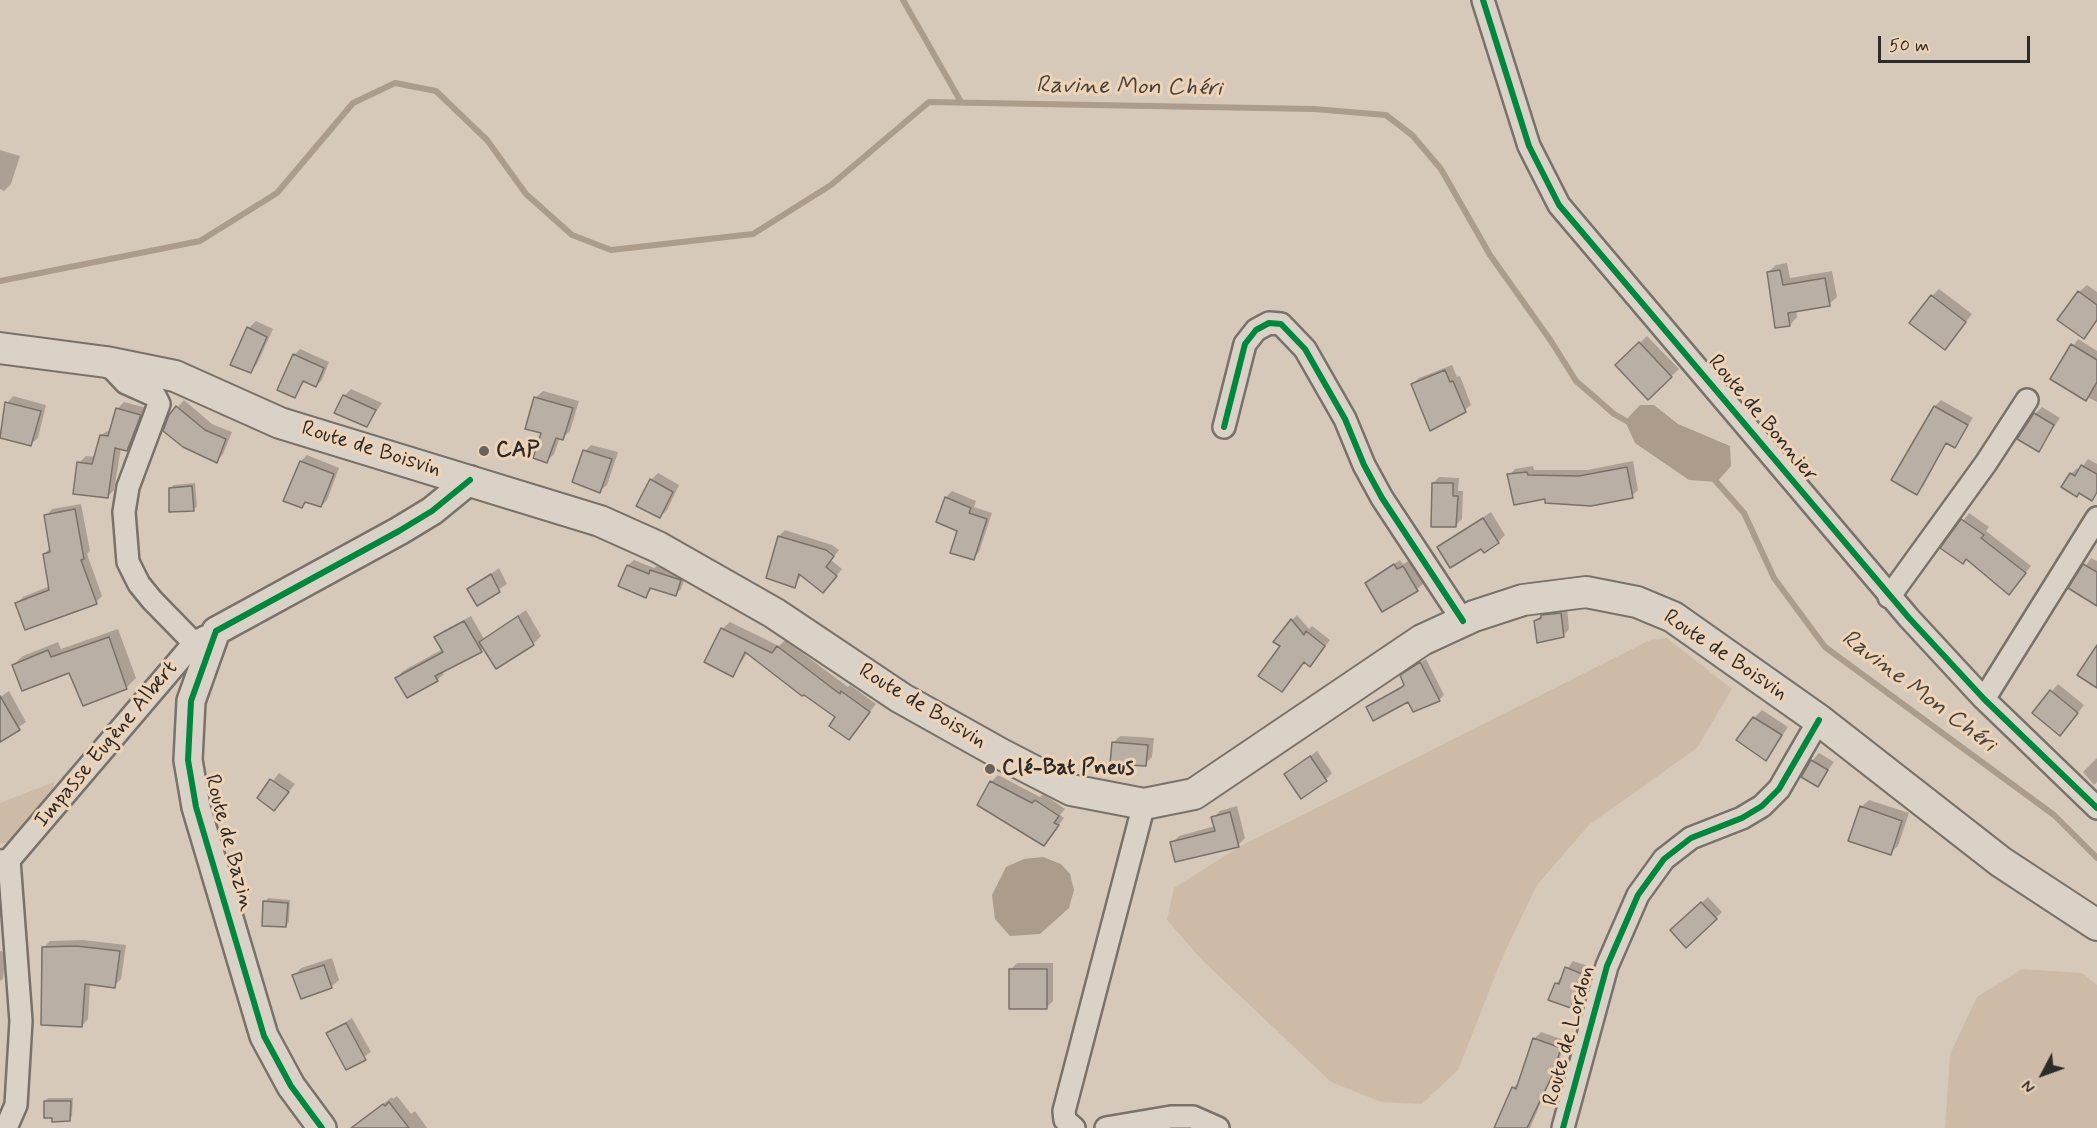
<!DOCTYPE html>
<html>
<head>
<meta charset="utf-8">
<style>
  body { margin:0 }
  #map { position:relative; width:2097px; height:1128px; overflow:hidden; background:#d7c9ba; font-family:Mynerve,sans-serif }
  canvas { display:block }
  .north { position:absolute; left:2013px; top:1044px; width:60px; height:60px; -webkit-text-stroke:4px #efd3b6; paint-order:stroke; rotate:229deg; font-size:16px; font-weight:700; line-height:24px; text-align:center; color:#2b2b2b }
  .north::after { content:''; display:block; margin:auto; width:21px; height:27px; background:#2b2b2b; clip-path:polygon(50% 0,100% 100%,50% 72%,0 100%) }
  .scale { position:absolute; left:1878px; top:36px; width:152px; height:27px; box-sizing:border-box; border:3px solid #2b2b2b; border-top:0; padding-left:8px; font-size:18px; line-height:21px; white-space:nowrap; color:#2b2b2b; -webkit-text-stroke:4px #efd3b6; paint-order:stroke }
</style>
</head>
<body>
<div id="map">
<canvas width="2097" height="1128"></canvas>
<div class="north">N</div>
<div class="scale">50 m</div>
</div>
<script>
const c = document.querySelector('canvas').getContext('2d');
c.lineJoin = 'round';
function fill(path, color) { c.fillStyle = color; c.fill(path, 'evenodd'); }
const poly = rows => new Path2D(rows.map(r => 'M' + r).join(''));
function trace(path, color, width, dash) { c.strokeStyle = color; c.lineWidth = width; c.lineCap = dash ? 'butt' : 'round'; c.setLineDash(dash || []); c.stroke(path); }
function write(font, color, halo, rows, align = 'center') {
  c.font = font + ' Mynerve,sans-serif'; c.lineWidth = 6; c.setLineDash([]); c.textBaseline = 'middle'; c.strokeStyle = halo; c.fillStyle = color; for (const [text, x, y, turn = 0] of rows) {
    c.save(); c.translate(x, y); c.rotate((+turn || 0) * Math.PI / 180); c.textAlign = isNaN(turn) ? turn : align; if (halo) c.strokeText(text, 0, 0); c.fillText(text, 0, 0); c.restore();
  }
}
fill(poly([
  [1667,638,1732,689,1697,748,1589,825,1537,885,1503,956,1458,1070,1422,1104,1381,1102,1331,1082,1201,959,1167,920,1174,888,1239,847,1650,640],
  [54,782,52,808,8,842,0,844,0,803],
  [2022,969,2082,973,2097,985,2097,1128,1945,1128,1950,1054,1977,997]
]), '#cdbba7');
fill(poly([
  [1640,405,1654,405,1678,424,1730,446,1731,466,1717,482,1689,480,1635,443,1625,421],
  [1043,857,1061,864,1070,874,1074,890,1069,908,1040,934,1010,936,995,919,992,895,1006,867,1024,859]
]), '#ab9c8b');
fill(poly([
  [0,150,20,156,11,184,4,191,0,189],
  [1787,263,1790,278,1832,271,1837,297,1829,304,1796,310,1797,317,1790,325,1768,272,1776,265],
  [2087,285,2097,292,2097,321,2083,337,2079,292],
  [1939,289,1972,314,1952,340,1932,296],
  [256,321,273,329,257,364,250,372,249,328],
  [1647,336,1679,369,1648,398,1617,365],
  [2078,339,2097,351,2097,402,2052,378],
  [300,349,329,362,322,380,316,386,305,381,294,396,294,355],
  [1452,365,1457,377,1460,376,1471,405,1447,423,1430,429,1412,384,1419,378],
  [351,389,382,403,367,425,344,396],
  [543,391,579,401,570,431,562,438,560,437,554,454,547,461,535,398],
  [13,396,46,405,38,438,31,444,0,436,7,403],
  [184,400,212,424,232,432,223,454,217,461,170,416],
  [1941,400,1973,418,1954,446,1947,442,1923,487,1916,493,1893,479,1935,406],
  [124,402,147,408,134,442,127,449,121,448,114,490,107,497,79,463,86,456,96,457,101,435,111,429,117,409],
  [2042,407,2060,418,2039,450,2035,414],
  [591,445,618,452,607,485,600,491,585,451],
  [307,455,339,468,327,500,321,506,308,501,302,507,301,461],
  [2088,459,2097,464,2097,493,2092,499,2071,474,2077,468,2080,470],
  [1633,461,1638,490,1632,496,1509,475,1515,469,1533,466,1534,470,1587,470],
  [658,473,679,485,667,510,660,517,651,480],
  [1439,477,1459,478,1458,491,1463,491,1462,519,1456,525,1433,483],
  [195,483,197,506,194,509,170,488,174,485],
  [952,491,976,501,974,507,992,513,979,552,973,559,959,530,938,521,946,497],
  [81,504,90,551,87,554,102,596,96,602,17,603,23,597,50,586,44,554,51,547,46,516,52,509],
  [1491,512,1505,535,1498,542,1481,547,1439,547],
  [1969,513,1989,527,1986,531,2031,566,2015,586,1967,558,1943,547],
  [785,530,832,545,839,550,831,560,842,569,829,585,802,574,794,587,767,577,779,536],
  [2091,558,2097,561,2097,599,2070,588],
  [634,560,654,568,657,566,686,575,681,589,676,594,653,587,646,596,620,585,628,565],
  [1400,560,1403,564,1409,561,1423,584,1417,589,1366,583],
  [499,568,507,584,477,604,469,590],
  [1567,607,1569,629,1563,636,1535,621,1549,609],
  [526,610,541,636,533,644,484,648,442,671,444,674,437,680,397,678,403,671,443,649,436,637,443,631,471,616,484,639],
  [1297,615,1309,629,1312,626,1330,640,1316,659,1305,660,1282,646,1292,620],
  [730,622,779,646,785,640,848,687,850,685,876,704,849,739,837,716,748,652,733,675,722,629],
  [118,629,136,678,127,687,84,705,70,671,13,665,23,656,58,642,61,649],
  [1426,659,1444,695,1439,700,1413,710,1409,700,1367,707,1405,684,1407,671],
  [2058,684,2084,705,2067,727,2034,713],
  [9,691,26,722,0,740,0,697],
  [1762,710,1788,727,1766,759,1754,718],
  [1120,736,1154,738,1152,757,1145,764,1113,743],
  [1317,751,1332,773,1326,779,1286,774],
  [1819,753,1834,762,1818,785,1812,761],
  [2097,758,2097,782,2094,785,2083,772],
  [279,773,295,784,281,802,259,798],
  [998,775,1040,797,1043,794,1065,809,1060,815,1064,818,1044,844,991,782],
  [1869,800,1909,813,1898,846,1890,853,1861,807],
  [1237,806,1245,838,1238,845,1172,843,1179,836,1215,826,1213,818,1220,811],
  [1708,897,1722,912,1716,918,1678,924],
  [268,898,290,900,289,922,286,926,265,902],
  [83,940,126,945,121,979,114,986,90,983,88,1019,82,1026,43,948,50,941],
  [0,951,6,952,3,979,0,981],
  [332,958,339,980,331,987,294,976,301,968],
  [1573,961,1588,966,1577,999,1570,1007,1556,984],
  [1017,963,1053,963,1053,1001,1046,1008,1011,969],
  [352,1018,371,1052,347,1068,328,1033],
  [1541,1032,1567,1041,1530,1128,1495,1128,1513,1088,1520,1081,1534,1039],
  [397,1096,411,1114,415,1111,427,1128,365,1128,361,1122,368,1115,392,1097,393,1099],
  [48,1098,73,1098,72,1116,69,1119,45,1101]
]), '#0003');
trace(poly([
  [903,0,961,102],
  [0,281,200,241,277,193,353,103,395,83,436,91,487,140,526,194,572,235,611,250,753,234,831,185,929,102,1314,109,1386,115,1412,135,1441,169,1490,255,1551,341,1576,381,1614,414,1630,423],
  [1713,478,1744,513,1774,578,1825,647,2054,815,2097,858]
]), '#ab9c8b', 6);
const building = poly([
  [1780,270,1783,285,1825,278,1830,306,1788,313,1790,326,1775,328,1767,272,1780,270],
  [2078,291,2097,305,2097,320,2084,339,2057,320,2078,291],
  [1931,295,1966,322,1945,350,1909,323,1931,295],
  [247,327,267,337,251,373,230,365,247,327],
  [1639,342,1672,377,1648,400,1615,365,1639,342],
  [2071,344,2097,360,2097,382,2086,401,2050,379,2071,344],
  [293,354,324,368,316,387,303,381,295,398,277,390,293,354],
  [1445,370,1450,382,1453,381,1466,412,1430,431,1411,384,1445,370],
  [343,395,376,410,367,427,334,413,343,395],
  [534,397,573,408,563,440,556,438,547,463,533,458,541,433,525,429,534,397],
  [5,402,41,411,31,446,0,438,5,402],
  [176,406,205,430,226,439,217,463,183,447,163,431,169,415,176,406],
  [1934,406,1968,425,1955,448,1946,443,1917,495,1891,480,1934,406],
  [116,408,141,415,127,451,115,448,108,498,73,494,77,462,92,464,100,435,108,436,116,408],
  [2034,413,2054,425,2039,452,2017,439,2034,413],
  [583,450,612,459,600,493,572,482,583,450],
  [300,461,334,474,321,507,305,502,302,508,283,501,300,461],
  [2081,465,2097,474,2097,492,2092,501,2079,493,2077,497,2061,487,2070,473,2075,476,2081,465],
  [1627,467,1633,498,1591,506,1545,503,1545,499,1514,505,1507,474,1527,472,1528,475,1579,476,1627,467],
  [650,479,673,492,660,518,636,506,650,479],
  [1432,483,1453,483,1453,496,1458,496,1456,527,1431,527,1432,483],
  [192,486,194,511,169,512,169,488,192,486],
  [945,497,971,508,969,513,987,519,974,560,950,553,957,531,936,522,945,497],
  [75,509,84,559,81,560,97,604,25,630,15,603,49,590,43,554,50,552,44,515,75,509],
  [1483,518,1499,543,1484,553,1481,549,1450,568,1437,547,1483,518],
  [1961,519,1984,535,1981,538,2026,573,2009,595,1966,559,1963,564,1940,548,1961,519],
  [778,536,826,550,834,556,826,567,837,576,823,593,799,574,795,588,766,578,778,536],
  [1394,564,1397,569,1403,566,1418,591,1382,612,1365,583,1394,564],
  [2083,564,2097,572,2097,606,2068,588,2083,564],
  [627,565,649,574,650,570,681,580,676,596,650,588,646,598,618,586,627,565],
  [491,574,500,592,477,606,467,589,491,574],
  [1561,613,1564,637,1537,643,1534,621,1541,618,1541,615,1561,613],
  [518,616,534,645,496,669,479,642,518,616],
  [1291,619,1304,635,1306,631,1325,646,1310,667,1304,662,1282,692,1258,676,1280,646,1273,642,1291,619],
  [464,621,482,652,435,676,438,681,407,698,395,678,443,652,434,637,464,621],
  [721,628,772,653,777,646,840,694,841,691,870,712,849,740,829,726,835,717,804,695,802,696,745,652,733,677,704,662,721,628],
  [109,637,127,689,83,706,69,673,22,691,12,665,48,650,51,657,109,637],
  [2097,645,2097,688,2077,675,2097,645],
  [1420,662,1440,701,1413,712,1408,702,1373,721,1366,707,1402,687,1404,685,1400,675,1420,662],
  [2050,690,2078,713,2060,736,2032,713,2050,690],
  [0,696,20,730,0,742,0,696],
  [1753,717,1782,735,1766,761,1736,740,1753,717],
  [1112,742,1148,745,1146,766,1110,764,1112,742],
  [1310,756,1327,781,1301,799,1284,774,1310,756],
  [1811,760,1828,770,1818,787,1801,777,1811,760],
  [270,779,289,792,274,811,257,798,270,779],
  [990,781,1032,803,1035,800,1059,816,1054,823,1059,825,1044,846,977,805,990,781],
  [1860,806,1902,821,1891,855,1848,841,1860,806],
  [1230,812,1239,847,1175,862,1170,842,1215,831,1211,817,1230,812],
  [263,901,288,903,286,927,262,926,263,901],
  [1701,902,1717,919,1686,948,1670,930,1701,902],
  [76,946,120,951,115,988,85,984,82,1027,41,1025,42,947,76,946],
  [324,965,332,988,301,999,292,975,324,965],
  [1565,967,1582,974,1571,1008,1548,1000,1555,983,1559,984,1565,967],
  [1009,969,1047,969,1047,1009,1009,1009,1009,969],
  [346,1023,366,1060,346,1070,326,1033,346,1023],
  [1533,1038,1561,1048,1553,1074,1527,1128,1494,1128,1512,1087,1516,1089,1533,1038],
  [44,1101,71,1101,70,1121,52,1122,52,1118,44,1118,44,1101],
  [389,1102,409,1128,351,1128,383,1104,385,1106,389,1102]
]);
fill(building, '#b9afa5');
trace(building, '#78726b', 1.5);
const minor = poly([
  [1483,0,1529,146,1559,205,1909,618,1984,699,2097,808],
  [106,362,126,383,155,396,159,404,128,487,124,512,128,562,139,584,152,600,194,643],
  [1224,427,1245,344,1256,330,1269,323,1281,324,1305,349,1345,419,1364,465,1382,498,1463,621],
  [1889,597,1986,463,2027,400],
  [1984,699,2097,518],
  [0,861,9,860,194,643,205,637],
  [6,1128,16,1105,21,1021,9,860],
  [1074,1128,1065,1120,1064,1111,1144,804],
  [1106,1128,1171,1117,1193,1117,1218,1128],
  [1563,1128,1607,966,1638,895,1664,859,1691,838,1742,818,1762,806,1779,789,1819,720]
]);
const tertiary = poly([
  [322,1128,291,1086,264,1036,196,807,188,760,191,701,216,631,399,531,432,511,470,480]
]);
const secondary = poly([
  [0,348,106,362,175,376,280,423,600,521,658,547,774,613,901,698,1001,754,1071,790,1144,804,1194,794,1422,640,1474,616,1523,600,1586,592,1637,602,1673,617,1819,720,2001,862,2097,925]
]);
trace(minor, '#78726b', 26);
trace(tertiary, '#78726b', 32);
trace(secondary, '#78726b', 34);
trace(minor, '#dbd2c7', 21);
trace(tertiary, '#dbd2c7', 27);
trace(secondary, '#dbd2c7', 30);
trace(poly([
  [1483,0,1529,146,1559,205,1909,618,1984,699,2097,808],
  [1224,427,1245,344,1256,330,1269,323,1281,324,1305,349,1345,419,1364,465,1382,498,1463,621],
  [322,1128,291,1086,264,1036,196,807,188,760,191,701,216,631,399,531,432,511,470,480],
  [1563,1128,1607,966,1638,895,1664,859,1691,838,1742,818,1762,806,1779,789,1819,720]
]), '#00873e', 6);
for (const [x, y, r, color] of [
  [484,451,6,"#67625d"],
  [990,769,6,"#67625d"]
]) { const dot = new Path2D(); dot.arc(x, y, r, 0, 2 * Math.PI); c.fillStyle = color; c.fill(dot); trace(dot, '#efd3b6', 2); }
write('22px', '#2b2b2b', '#efd3b6', [
  ["Route de Bonnier",1762,419,50],
  ["Route de Boisvin",371,450,17],
  ["Route de Boisvin",1725,656,34],
  ["Route de Boisvin",922,707,31],
  ["Impasse Eugène Albert",107,745,-50],
  ["Route de Bazin",228,843,75],
  ["Route de Lordon",1570,1036,-75]
]);
write('bold 22px', '#2b2b2b', '#efd3b6', [
  ["CAP",496,451],
  ["Clé-Bat Pneus",1002,769]
], 'left');
write('italic 24px', '#46423e', '#efd3b6', [
  ["Ravine Mon Chéri",1129,88,1],
  ["Ravine Mon Chéri",1918,692,37]
]);
</script>
</body>
</html>
